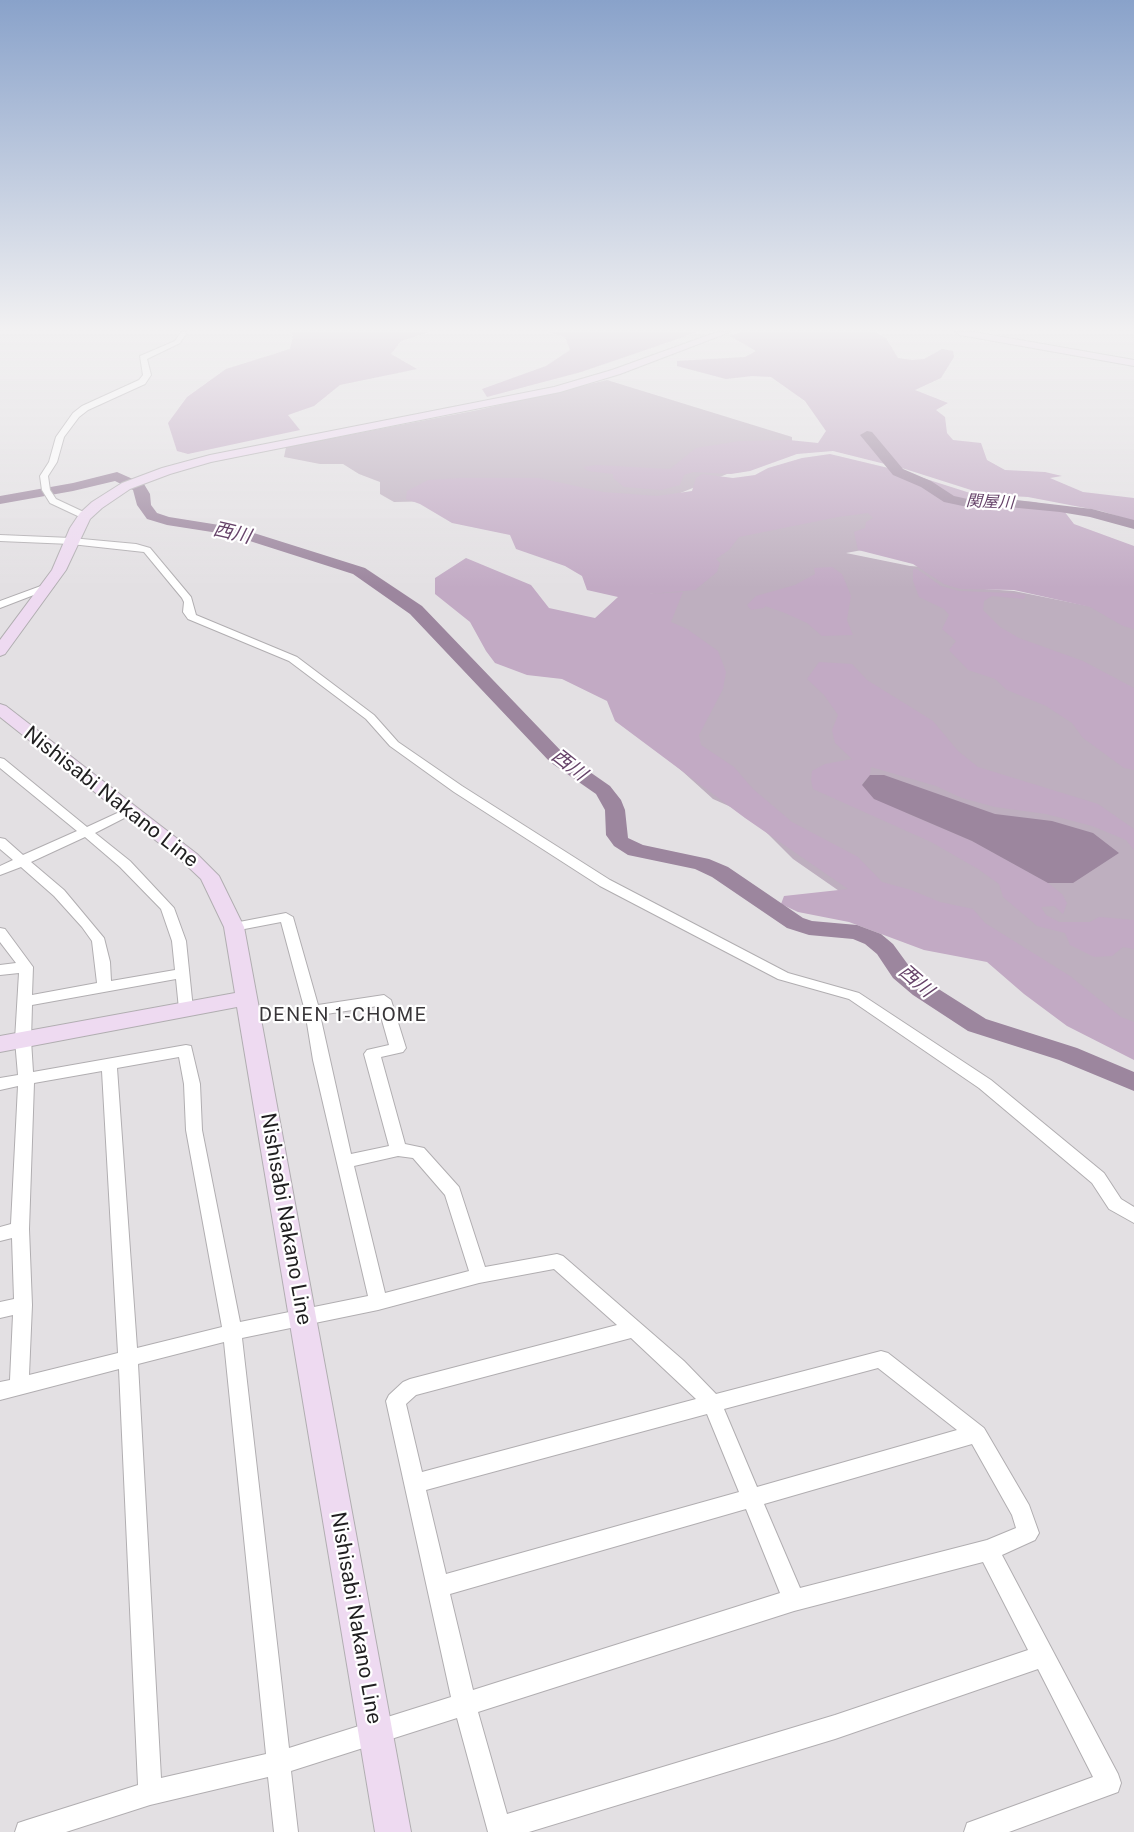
<!DOCTYPE html>
<html>
<head>
<meta charset="utf-8">
<style>
  body { margin:0 }
  canvas { display:block; background:#e3e0e3 }
</style>
</head>
<body>
<canvas width="1134" height="1832"></canvas>
<script>
const c = document.querySelector('canvas').getContext('2d');
c.lineJoin = 'round';
function fill(path, color) { c.fillStyle = color; c.fill(path, 'evenodd'); }
const poly = rows => new Path2D(rows.map(r => 'M' + r).join(''));
function trace(path, color, width, dash) { c.strokeStyle = color; c.lineWidth = width; c.lineCap = dash ? 'butt' : 'round'; c.setLineDash(dash || []); c.stroke(path); }
function write(font, color, halo, rows, align = 'center') {
  c.font = font + ' "Public Sans","Noto Sans JP",sans-serif'; c.lineWidth = 4.5; c.setLineDash([]); c.textBaseline = 'middle'; c.strokeStyle = halo; c.fillStyle = color; for (const [text, x, y, turn = 0] of rows) {
    c.save(); c.translate(x, y); c.rotate((+turn || 0) * Math.PI / 180); c.textAlign = isNaN(turn) ? turn : align; if (halo) c.strokeText(text, 0, 0); c.fillText(text, 0, 0); c.restore();
  }
}
fill(poly([
  [607,380,792,437,792,452,759,461,673,496,394,502,380,494,380,482,359,474,343,464,320,464,284,457,286,447,478,410],
  [852,509,885,514,862,550,846,553,910,566,924,567,969,588,1014,591,1093,607,1134,628,1134,1039,969,934,881,920,793,859,749,815,713,799,630,724,629,602,678,584,727,535]
]), '#beafbf');
fill(poly([
  [290,332,430,332,401,341,391,354,417,369,340,385,314,406,288,415,300,430,188,454,177,451,168,423,187,397,226,369,290,349,293,336],
  [547,332,698,332,581,372,487,397,482,389,546,366,570,350,565,337],
  [740,332,876,332,886,338,898,358,912,360,924,359,942,349,953,351,954,357,941,378,915,390,948,403,936,410,945,417,947,433,953,440,981,443,987,460,1005,470,1045,472,1062,476,1050,478,1083,492,1134,498,1134,521,1101,511,1028,497,994,495,971,490,905,469,833,451,797,454,750,471,731,474,693,472,684,475,680,485,661,490,624,487,613,478,613,474,588,471,583,467,596,465,670,469,696,448,740,441,789,440,818,443,826,431,805,401,771,377,752,376,726,379,677,366,677,361,745,357,756,351,730,336],
  [830,454,901,471,989,499,1035,502,1064,511,1074,524,1134,546,1134,629,1123,626,1090,607,1041,596,1014,590,960,589,944,584,913,564,858,550,854,532,865,528,866,522,873,518,868,513,838,517,739,537,729,550,716,559,720,563,717,572,695,590,649,594,683,592,671,622,687,629,718,651,726,672,723,689,699,735,701,745,734,767,753,789,792,822,858,857,882,882,911,890,940,902,973,909,985,923,1070,976,1121,1017,1134,1022,1134,1060,1067,1026,1024,994,987,962,924,950,849,922,798,912,781,904,784,896,848,889,745,818,615,721,607,701,562,679,527,675,495,663,486,651,470,622,435,594,435,578,466,558,531,585,549,608,595,618,618,597,587,590,582,576,565,566,516,549,510,535,452,523,420,504,406,499,407,491,428,480,461,478,539,478,603,492,657,496,692,491,696,478,702,474,733,478,755,475,768,468,802,458],
  [832,567,842,574,851,596,847,620,853,635,822,636,807,623,785,613,765,606,764,608,751,610,747,605,756,596,795,585,815,574,814,568],
  [913,569,917,569,941,586,959,591,1011,593,1026,595,1024,599,992,596,984,601,983,610,1000,627,1019,638,1083,661,1134,688,1134,770,1124,768,1083,738,1072,723,1046,706,1007,690,995,679,968,670,949,650,956,641,942,629,949,615,944,609,919,597,913,581],
  [819,662,852,664,867,680,933,721,958,751,978,767,1098,804,1134,829,1134,850,1126,840,1092,826,1046,814,995,807,962,798,936,786,871,767,870,775,862,784,908,814,972,841,1048,883,1062,894,1067,903,1063,914,1054,906,1041,907,1046,915,1059,922,1090,922,1099,917,1134,920,1134,949,1123,947,1112,956,1094,957,1070,945,1065,933,1037,926,1003,897,999,884,978,869,931,842,813,789,811,780,812,771,825,764,852,759,835,743,832,730,838,715,824,695,807,679]
]), '#c2aac4');
fill(poly([
  [870,775,884,775,995,814,1052,821,1093,833,1119,853,1073,883,1048,883,972,841,874,799,862,785]
]), '#9c869e');
fill(poly([
  [867,431,872,432,903,469,931,481,954,496,972,500,1008,499,1092,509,1134,520,1134,529,1090,517,1060,512,1008,507,972,508,944,502,921,487,893,475,860,435,867,431],
  [117,472,144,484,150,494,151,505,157,513,169,517,238,528,365,568,422,606,564,754,610,786,621,800,625,810,628,838,643,845,709,859,728,867,803,918,812,921,857,925,881,934,893,944,909,966,929,983,986,1019,1077,1048,1134,1072,1134,1091,1059,1060,968,1031,913,995,893,978,877,954,865,944,853,939,809,935,787,928,712,877,695,869,628,855,614,846,606,835,605,810,596,794,550,762,410,614,353,574,231,535,167,525,147,519,137,505,133,490,115,481,73,491,0,504,0,496,73,483,117,472]
]), '#9c869e');
const street = poly([
  [181,332,187,332,180,343,147,359,151,375,145,384,88,410,79,417,64,437,57,462,48,476,50,490,56,499,88,514,88,518,82,518,50,503,42,490,40,476,49,462,56,437,73,413,82,406,139,380,143,375,140,356,175,341,181,332],
  [0,535,71,538,136,544,150,548,191,597,196,615,297,657,374,715,398,742,462,786,610,880,788,973,859,993,991,1080,1104,1173,1121,1199,1134,1207,1134,1223,1109,1209,1092,1183,979,1088,849,999,778,979,600,886,454,792,390,746,366,719,289,661,188,619,183,612,184,602,182,598,144,552,71,544,0,541,0,535],
  [49,583,54,586,52,588,0,608,0,601,49,583],
  [0,758,4,759,87,827,126,809,130,808,136,812,95,833,130,861,174,908,186,941,193,1009,191,1013,186,1014,181,1013,179,1009,176,979,32,1005,31,1040,33,1072,186,1045,191,1046,200,1084,202,1130,240,1322,368,1296,313,1060,305,1011,281,922,234,931,227,927,234,923,286,913,293,917,318,1005,384,995,391,1000,406,1048,403,1052,381,1057,405,1144,424,1148,459,1187,485,1267,557,1254,563,1256,684,1361,716,1394,881,1351,888,1353,984,1428,1029,1505,1039,1533,1035,1540,1002,1555,1118,1774,1121,1783,1118,1792,1009,1832,964,1832,967,1823,1093,1777,1038,1669,835,1739,529,1832,488,1832,457,1718,291,1771,298,1832,274,1832,268,1777,150,1805,66,1832,15,1832,18,1823,27,1820,138,1785,119,1369,0,1400,0,1382,10,1380,13,1315,0,1318,0,1302,14,1299,12,1238,0,1241,0,1227,11,1224,18,1086,0,1090,0,1078,18,1075,15,1040,19,973,0,975,0,965,16,963,0,942,0,928,5,929,33,967,32,995,97,983,92,941,82,927,54,896,21,867,0,875,0,866,13,860,0,849,0,838,5,839,23,855,77,831,0,768,0,758],
  [85,837,120,867,161,909,172,941,175,970,111,981,110,962,104,938,64,890,31,862,85,837],
  [378,1006,389,1045,367,1050,364,1054,389,1146,351,1154,320,1015,378,1006],
  [179,1057,184,1084,186,1130,222,1327,137,1348,117,1068,179,1057],
  [102,1071,118,1353,29,1375,32,1305,29,1229,34,1083,102,1071],
  [398,1156,413,1158,445,1195,469,1271,385,1293,354,1166,398,1156],
  [554,1269,617,1325,410,1379,403,1382,389,1395,386,1401,451,1697,289,1748,242,1338,378,1310,479,1283,554,1269],
  [631,1338,696,1399,422,1472,406,1404,416,1395,631,1338],
  [224,1342,266,1754,161,1778,138,1364,224,1342],
  [878,1368,957,1430,757,1487,724,1409,878,1368],
  [707,1414,739,1492,446,1574,426,1490,707,1414],
  [972,1444,1012,1515,1016,1528,987,1540,800,1588,764,1504,972,1444],
  [746,1509,780,1593,473,1690,450,1594,746,1509],
  [983,1562,1028,1650,835,1715,507,1814,478,1712,794,1611,983,1562]
]);
const secondary = poly([
  [717,332,730,332,620,374,560,392,211,462,170,474,130,489,102,508,90,519,66,570,5,654,0,656,0,640,52,570,70,528,80,513,92,502,122,483,162,468,210,455,554,387,612,370,717,332],
  [955,332,974,332,1134,360,1134,366,960,335,955,332],
  [0,704,6,706,197,854,219,876,244,927,411,1832,375,1832,237,1007,0,1052,0,1036,235,993,224,927,201,879,183,862,0,717,0,704]
]);
trace(street, '#b1aeb1', 2);
trace(secondary, '#b1aeb1', 2);
fill(street, '#fff');
fill(secondary, '#eedaf1');
const sky = c.createLinearGradient(0, 0, 0, 588);
sky.addColorStop(0, '#89a2ca');
sky.addColorStop(0.56, '#f2f1f2');
sky.addColorStop(1, '#f2f1f200');
c.fillStyle = sky;
c.fillRect(0, 0, 1134, 588);
write('italic 16px', '#664369', '#fff', [
  ["関屋川",990,502,3]
]);
write('italic 19px', '#664369', '#fff', [
  ["西川",232,533,13],
  ["西川",569,765,38],
  ["西川",916,981,41]
]);
c.letterSpacing = '1px';
write('19px', '#383538', '#fff', [
  ["DENEN 1-CHOME",343,1015]
]);
c.letterSpacing = '0px';
write('21px', '#201f20', '#fff', [
  ["Nishisabi Nakano Line",111,797,38],
  ["Nishisabi Nakano Line",286,1219,80],
  ["Nishisabi Nakano Line",356,1618,80]
]);
</script>
</body>
</html>
